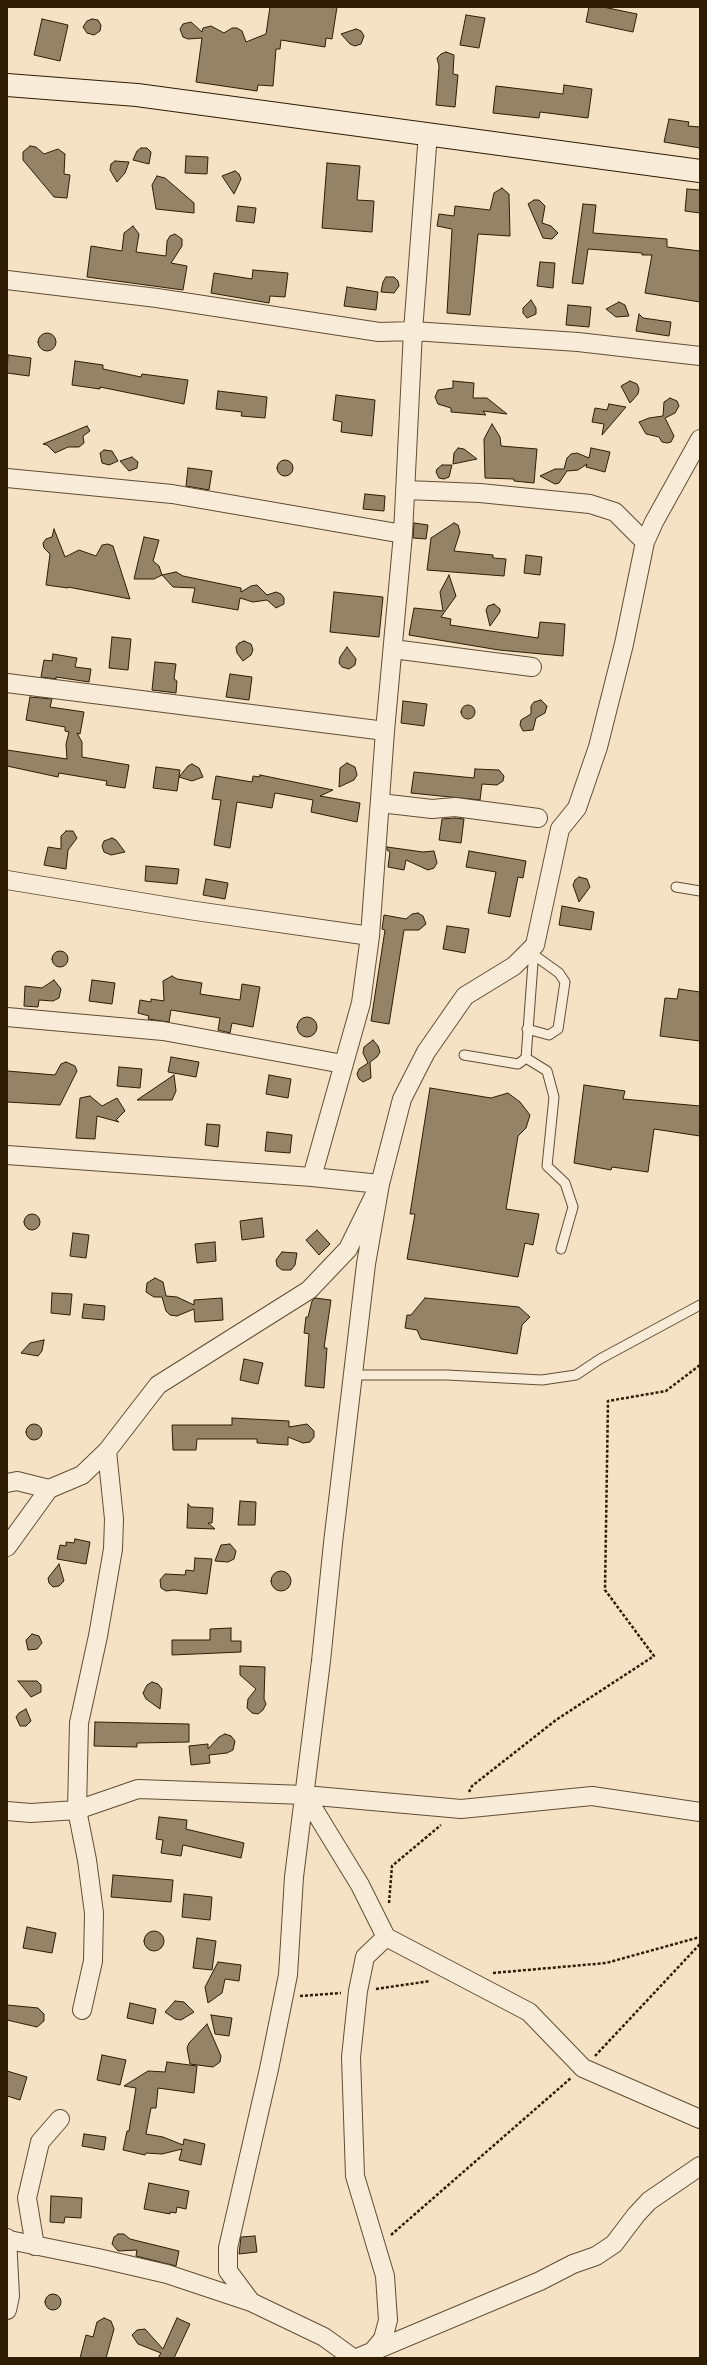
<!DOCTYPE html>
<html>
<head>
<meta charset="utf-8">
<style>
  body { margin:0 }
  #map { position:relative; width:707px; height:2365px; overflow:hidden; background:#f5e1c3; font-family:Vollkorn,serif }
  canvas { display:block }
  .frame { position:absolute; inset:0; border:8px solid #2e1d04; pointer-events:none }
</style>
</head>
<body>
<div id="map">
<canvas width="707" height="2365"></canvas>
<div class="frame"></div>
</div>
<script>
const c = document.querySelector('canvas').getContext('2d');
c.lineJoin = 'round';
function fill(path, color) { c.fillStyle = color; c.fill(path, 'evenodd'); }
const poly = rows => new Path2D(rows.map(r => 'M' + r).join(''));
function trace(path, color, width, dash) { c.strokeStyle = color; c.lineWidth = width; c.lineCap = dash ? 'butt' : 'round'; c.setLineDash(dash || []); c.stroke(path); }
const building = poly([
  [270,7,337,7,332,39,326,38,325,47,281,40,280,49,276,49,273,86,258,85,257,91,196,82,202,38,188,39,183,37,180,29,183,24,191,22,202,32,203,28,211,26,224,33,232,28,237,28,242,31,246,42,266,34,270,7],
  [589,7,603,7,637,14,633,32,586,22,589,7],
  [466,15,485,18,479,48,460,45,466,15],
  [42,19,68,25,60,61,34,55,42,19],
  [92,19,98,20,101,25,100,31,94,35,87,33,83,27,87,21,92,19],
  [356,29,361,31,364,36,361,44,355,46,350,44,341,34,356,29],
  [446,52,454,55,453,74,458,75,455,107,436,105,439,66,437,58,441,54,446,52],
  [564,85,592,89,588,118,540,112,539,118,493,113,496,86,563,94,564,85],
  [669,119,689,122,688,126,700,127,700,148,664,142,669,119],
  [30,146,36,147,44,154,58,149,65,154,64,174,70,175,67,198,54,197,23,160,23,152,30,146],
  [141,148,147,148,151,152,149,164,133,160,137,151,141,148],
  [186,156,208,157,207,174,185,173,186,156],
  [115,161,129,162,125,173,117,182,110,170,111,164,115,161],
  [327,163,360,166,357,200,374,201,372,232,322,228,327,163],
  [235,171,239,174,241,179,234,194,222,176,235,171],
  [157,176,165,178,194,203,194,213,156,209,152,185,157,176],
  [502,188,509,194,510,236,478,234,470,315,447,313,452,229,437,226,439,214,454,216,455,206,490,210,494,193,502,188],
  [687,189,700,190,700,213,685,211,687,189],
  [534,200,539,200,545,206,542,223,551,226,558,233,552,239,543,238,528,204,534,200],
  [583,204,596,205,593,233,667,239,667,247,700,251,700,302,645,293,652,255,642,255,642,253,588,249,583,284,572,283,583,204],
  [238,206,256,208,254,223,236,221,238,206],
  [133,226,139,234,136,252,166,256,167,241,170,236,175,234,182,239,182,246,171,263,187,266,183,290,87,277,91,246,122,251,124,233,133,226],
  [540,262,555,263,553,288,537,286,540,262],
  [253,270,288,273,285,297,270,296,269,303,211,293,214,273,252,279,253,270],
  [386,277,394,277,398,281,399,286,394,293,381,292,383,282,386,277],
  [347,287,378,292,376,310,344,306,347,287],
  [531,300,536,308,536,314,527,318,523,313,523,308,531,300],
  [619,302,625,305,629,316,616,317,606,309,619,302],
  [568,305,591,307,589,327,566,325,568,305],
  [639,314,643,318,671,322,669,336,636,331,639,314],
  '38 342a9 9 0 1 1 18 0a9 9 0 1 1-18 0Z',
  [8,355,31,358,29,376,7,373,8,355],
  [75,361,103,365,103,369,141,377,142,374,188,380,184,404,100,387,100,389,72,385,75,361],
  [453,381,474,383,473,398,487,398,507,414,483,411,486,415,451,412,451,408,438,404,435,397,438,390,453,388,453,381],
  [630,381,637,384,639,389,638,394,630,403,621,386,630,381],
  [218,391,267,397,265,418,241,416,242,412,216,409,218,391],
  [336,395,375,400,372,436,341,432,342,422,333,420,336,395],
  [670,398,677,401,679,406,675,413,665,418,674,436,671,442,667,443,662,442,659,437,646,434,639,422,649,418,663,416,664,402,670,398],
  [609,404,626,407,602,435,604,424,592,422,595,408,607,410,609,404],
  [492,424,500,437,501,446,537,449,534,483,514,481,514,479,485,478,484,439,492,424],
  [87,426,90,431,83,436,84,443,79,447,68,447,55,453,47,445,43,444,87,426],
  [458,448,464,449,477,459,453,464,454,453,458,448],
  [591,448,610,452,605,472,586,467,587,464,578,470,567,471,559,483,555,484,540,476,555,469,564,469,567,458,571,454,577,453,589,458,591,448],
  [104,450,112,451,118,461,109,465,102,463,100,453,104,450],
  [132,457,138,462,137,468,129,471,120,461,132,457],
  '277 468a8 8 0 1 1 16 0a8 8 0 1 1-16 0Z',
  [442,465,452,465,449,477,444,479,439,478,436,472,437,469,442,465],
  [188,468,212,471,209,490,186,486,188,468],
  [365,494,385,496,384,511,363,509,365,494],
  [414,523,428,525,426,539,413,538,414,523],
  [454,523,458,525,460,532,454,551,493,555,493,558,506,559,504,576,427,570,431,538,454,523],
  [54,529,65,557,79,550,96,556,102,545,108,544,113,546,130,599,68,587,68,588,46,585,50,554,44,548,43,543,46,539,52,537,54,529],
  [144,537,159,540,153,561,159,566,162,575,154,579,134,579,144,537],
  [526,555,542,557,540,575,524,573,526,555],
  [176,572,183,576,241,588,241,592,251,586,257,585,267,595,276,592,281,594,284,598,284,604,276,608,267,600,253,602,240,598,238,610,192,602,195,588,173,587,162,575,176,572],
  [449,575,456,596,441,617,451,619,450,625,538,638,540,622,565,624,563,656,499,650,409,635,414,608,443,611,440,592,449,575],
  [334,592,383,597,379,637,330,632,334,592],
  [494,604,500,609,500,612,490,626,486,610,488,606,494,604],
  [112,637,131,639,128,670,109,668,112,637],
  [244,641,251,644,253,650,251,655,243,661,237,653,236,647,239,643,244,641],
  [347,647,356,659,355,665,349,669,342,667,339,663,340,657,347,647],
  [53,654,77,658,75,667,91,669,89,682,56,677,56,679,41,677,44,660,52,661,53,654],
  [155,662,176,664,174,679,177,681,176,693,152,690,155,662],
  [230,674,252,677,249,700,226,697,230,674],
  [30,697,52,699,50,707,84,712,80,734,77,733,82,742,82,757,129,765,125,788,106,785,107,781,59,773,58,777,7,766,7,750,67,759,66,744,69,732,65,731,65,727,26,720,30,697],
  [541,700,547,706,545,713,536,718,533,730,523,731,520,725,521,720,531,714,531,706,534,702,541,700],
  [403,701,427,704,424,726,401,723,403,701],
  '461 712a7 7 0 1 1 14 0a7 7 0 1 1-14 0Z',
  [347,763,355,767,357,775,354,780,339,787,340,768,347,763],
  [192,764,199,768,203,777,192,781,179,777,188,766,192,764],
  [156,767,180,770,177,791,153,788,156,767],
  [475,769,499,770,504,776,503,781,497,785,482,784,480,800,411,793,414,772,474,778,475,769],
  [260,775,333,790,320,796,360,803,357,822,311,812,313,800,275,793,272,808,237,802,230,848,214,845,221,800,212,799,216,776,252,782,253,776,260,777,260,775],
  [455,818,464,819,461,843,439,840,442,819,455,818],
  [66,831,73,831,77,838,68,850,66,869,44,865,48,847,61,849,61,836,66,831],
  [112,838,116,840,125,852,111,855,104,852,102,846,104,841,112,838],
  [387,847,423,852,434,851,437,863,434,868,428,870,406,860,404,870,388,867,390,852,387,850,387,847],
  [469,851,526,861,523,878,518,877,510,917,488,913,496,872,466,867,469,851],
  [146,866,179,869,177,884,145,881,146,866],
  [579,877,587,879,590,887,579,902,573,885,575,880,579,877],
  [206,879,228,883,225,899,203,895,206,879],
  [562,906,594,912,591,930,559,925,562,906],
  [418,913,423,916,426,924,419,930,404,930,389,1024,371,1021,385,930,382,929,384,915,406,919,412,914,418,913],
  [447,926,469,929,465,953,443,949,447,926],
  '52 959a8 8 0 1 1 16 0a8 8 0 1 1-16 0Z',
  [172,976,177,979,202,983,200,994,240,1000,242,984,260,987,253,1027,232,1023,230,1033,218,1030,220,1018,171,1010,169,1022,148,1019,149,1016,138,1013,140,1000,151,1002,151,999,164,1001,163,981,172,976],
  [54,980,61,989,59,998,53,1001,39,1000,38,1007,24,1006,25,986,42,988,54,980],
  [92,980,115,983,112,1004,89,1001,92,980],
  [679,989,700,992,700,1041,660,1036,665,998,677,999,679,989],
  '297 1027a10 10 0 1 1 20 0a10 10 0 1 1-20 0Z',
  [373,1040,378,1046,380,1052,377,1057,370,1062,371,1078,363,1082,359,1079,357,1074,359,1069,368,1063,363,1053,364,1047,373,1040],
  [171,1057,199,1062,196,1077,168,1072,171,1057],
  [66,1062,75,1066,77,1071,60,1105,7,1102,7,1071,55,1075,61,1064,66,1062],
  [119,1067,142,1069,140,1088,117,1086,119,1067],
  [174,1075,176,1091,172,1100,137,1100,174,1075],
  [269,1075,291,1079,288,1098,266,1094,269,1075],
  [584,1085,625,1091,623,1099,700,1106,700,1136,654,1129,648,1172,612,1167,611,1170,574,1163,584,1085],
  [430,1088,491,1098,508,1093,520,1102,530,1115,526,1128,518,1136,506,1209,539,1214,533,1245,525,1243,518,1277,407,1259,415,1214,410,1214,430,1088],
  [90,1096,102,1106,117,1098,125,1111,116,1120,119,1122,97,1116,95,1139,76,1138,80,1098,90,1096],
  [207,1124,220,1125,218,1147,205,1145,207,1124],
  [267,1132,292,1135,290,1153,265,1151,267,1132],
  '24 1222a8 8 0 1 1 16 0a8 8 0 1 1-16 0Z',
  [262,1218,264,1237,242,1240,240,1221,262,1218],
  [317,1230,330,1244,319,1255,306,1240,317,1230],
  [73,1233,89,1235,86,1258,70,1256,73,1233],
  [215,1242,216,1261,197,1263,195,1244,215,1242],
  [282,1252,297,1253,295,1265,291,1270,282,1270,277,1266,276,1260,282,1252],
  [155,1278,163,1282,166,1296,177,1297,194,1305,194,1300,222,1298,223,1320,195,1322,194,1309,177,1316,170,1315,166,1311,162,1297,154,1297,146,1292,147,1283,155,1278],
  [52,1293,72,1294,70,1315,51,1313,52,1293],
  [315,1298,331,1300,324,1348,327,1348,324,1388,305,1386,309,1334,304,1333,306,1317,308,1317,312,1301,315,1298],
  [425,1298,519,1307,530,1317,522,1325,517,1354,421,1339,417,1330,405,1328,407,1315,411,1315,425,1298],
  [84,1304,105,1306,104,1320,82,1318,84,1304],
  [44,1340,42,1351,38,1356,21,1353,30,1343,44,1340],
  [244,1359,263,1363,258,1384,240,1380,244,1359],
  [232,1418,289,1421,289,1427,307,1424,314,1431,314,1437,310,1442,303,1443,288,1437,288,1445,257,1443,257,1439,197,1439,196,1450,173,1450,172,1425,232,1425,232,1418],
  '26 1432a8 8 0 1 1 16 0a8 8 0 1 1-16 0Z',
  [240,1501,256,1502,255,1525,238,1525,240,1501],
  [188,1504,191,1507,213,1508,212,1523,208,1523,215,1529,187,1528,188,1504],
  [75,1539,90,1542,86,1564,57,1559,60,1545,66,1546,66,1542,74,1543,75,1539],
  [230,1544,236,1551,234,1559,228,1562,215,1561,221,1545,230,1544],
  [195,1558,212,1559,207,1594,174,1590,166,1591,161,1588,160,1580,165,1574,185,1575,186,1570,194,1571,195,1558],
  [59,1564,64,1581,59,1586,53,1587,49,1583,48,1578,59,1564],
  '271 1581a10 10 0 1 1 20 0a10 10 0 1 1-20 0Z',
  [231,1628,231,1641,241,1641,241,1652,172,1655,172,1640,210,1640,210,1629,231,1628],
  [32,1634,39,1636,42,1643,37,1649,28,1650,26,1640,32,1634],
  [240,1666,265,1667,264,1699,266,1704,263,1710,258,1714,252,1713,247,1708,248,1699,256,1689,240,1675,240,1666],
  [18,1681,37,1681,41,1685,41,1692,31,1697,18,1681],
  [152,1682,158,1684,162,1689,160,1709,146,1699,143,1693,147,1685,152,1682],
  [26,1709,31,1721,26,1726,20,1726,16,1717,19,1713,26,1709],
  [95,1722,189,1724,189,1742,137,1743,137,1747,94,1746,95,1722],
  [225,1734,231,1736,235,1741,233,1750,227,1753,209,1755,210,1763,191,1765,189,1746,208,1744,208,1749,219,1737,225,1734],
  [159,1817,187,1820,186,1829,244,1843,241,1858,183,1845,181,1856,161,1853,163,1840,156,1839,159,1817],
  [113,1875,173,1880,171,1902,111,1897,113,1875],
  [184,1894,212,1897,210,1920,182,1917,184,1894],
  [27,1927,56,1933,52,1953,23,1948,27,1927],
  '144 1941a10 10 0 1 1 20 0a10 10 0 1 1-20 0Z',
  [197,1938,216,1941,212,1970,193,1968,197,1938],
  [218,1962,241,1965,239,1981,225,1979,222,1993,208,2003,205,1987,218,1962],
  [175,2001,184,2002,194,2012,181,2020,175,2019,165,2012,175,2001],
  [130,2003,156,2009,153,2024,127,2018,130,2003],
  [7,2005,38,2008,44,2014,44,2021,37,2027,7,2020,7,2005],
  [211,2015,232,2018,229,2036,215,2034,211,2015],
  [207,2024,221,2056,220,2062,213,2067,190,2064,187,2048,189,2043,207,2024],
  [102,2055,126,2060,120,2085,97,2080,102,2055],
  [167,2062,197,2066,194,2093,158,2088,156,2108,151,2108,146,2134,163,2137,183,2145,184,2139,205,2144,201,2165,179,2160,182,2149,162,2154,146,2153,145,2155,123,2150,127,2131,129,2131,136,2088,124,2086,148,2071,165,2072,167,2062],
  [7,2071,27,2077,20,2100,7,2096,7,2071],
  [84,2134,106,2137,104,2150,82,2146,84,2134],
  [149,2183,189,2191,186,2209,177,2207,176,2213,170,2212,170,2214,144,2209,149,2183],
  [51,2196,82,2198,81,2218,65,2217,64,2223,50,2222,51,2196],
  [118,2234,124,2234,130,2239,179,2251,176,2266,136,2256,137,2250,118,2251,112,2244,114,2237,118,2234],
  [255,2236,257,2252,239,2254,241,2237,255,2236],
  '45 2302a8 8 0 1 1 16 0a8 8 0 1 1-16 0Z',
  [104,2318,111,2321,114,2329,106,2358,80,2358,86,2335,93,2337,97,2322,104,2318],
  [177,2318,190,2324,174,2358,158,2358,161,2353,138,2344,132,2335,137,2330,145,2329,163,2349,177,2318]
]);
fill(building, '#958367');
trace(building, '#2e1d04', 1);
const service = poly([
  [676,887,700,891],
  [527,1029,549,1035,558,1029,565,982,559,973,534,955],
  [464,1055,518,1064,526,1058,534,949],
  [526,1058,547,1071,554,1097,547,1166,565,1183,573,1207,561,1249],
  [354,1375,447,1375,542,1380,576,1375,600,1359,700,1305]
]);
const minor = poly([
  [7,280,157,298,379,332,413,331,578,342,700,356],
  [7,478,172,494,403,534],
  [406,490,480,493,590,504,615,512,645,542],
  [393,649,532,667],
  [7,683,385,731],
  [380,803,432,809,455,807,538,818],
  [7,880,189,910,370,936],
  [7,1017,163,1031,343,1064],
  [7,1155,312,1177,380,1184,366,1264,333,1543,321,1661,294,1877,288,1975,269,2069,228,2248,228,2271,251,2302],
  [312,1177,361,1003,370,936,385,731,403,534,413,331,428,133],
  [7,1483,17,1481,49,1489],
  [7,1547,49,1489,82,1475,107,1451,158,1385,309,1290,348,1249,380,1184,402,1099,426,1052,465,996,514,966,535,945,560,829,577,808,598,747,624,644,645,542,654,522,700,439],
  [305,1795,360,1885,386,1937,529,2012,583,2068,700,2119],
  [7,1811,31,1813,77,1810,138,1789,305,1795,461,1809,592,1796,700,1812],
  [82,2010,93,1961,94,1913,87,1860,77,1810,79,1723,98,1636,113,1549,114,1519,107,1451],
  [7,2238,10,2296,7,2310],
  [9,2240,98,2258,167,2274,251,2302,324,2337,353,2358],
  [35,2246,27,2198,40,2142,60,2119],
  [373,2351,383,2339,388,2320,385,2276,355,2176,351,2057,358,1991,365,1957,386,1937],
  [357,2358,540,2281,573,2264,596,2256,614,2244,636,2215,649,2201,700,2166]
]);
const secondary = poly([
  [7,85,137,95,700,171]
]);
trace(service, '#604e34', 11);
trace(minor, '#604e34', 20);
trace(secondary, '#2e1d04', 24);
trace(poly([
  [469,1792,472,1786,556,1720,654,1656,605,1590,608,1401,666,1391,700,1365],
  [389,1903,392,1866,441,1825],
  [493,1973,606,1963,700,1937],
  [376,1989,430,1981],
  [300,1996,341,1993],
  [595,2056,700,1944],
  [391,2235,571,2078]
]), '#2e1d04', 2.5, [3, 2]);
trace(service, '#f8ecd8', 9);
trace(minor, '#f8ecd8', 18);
trace(secondary, '#f8ecd8', 22);
</script>
</body>
</html>
